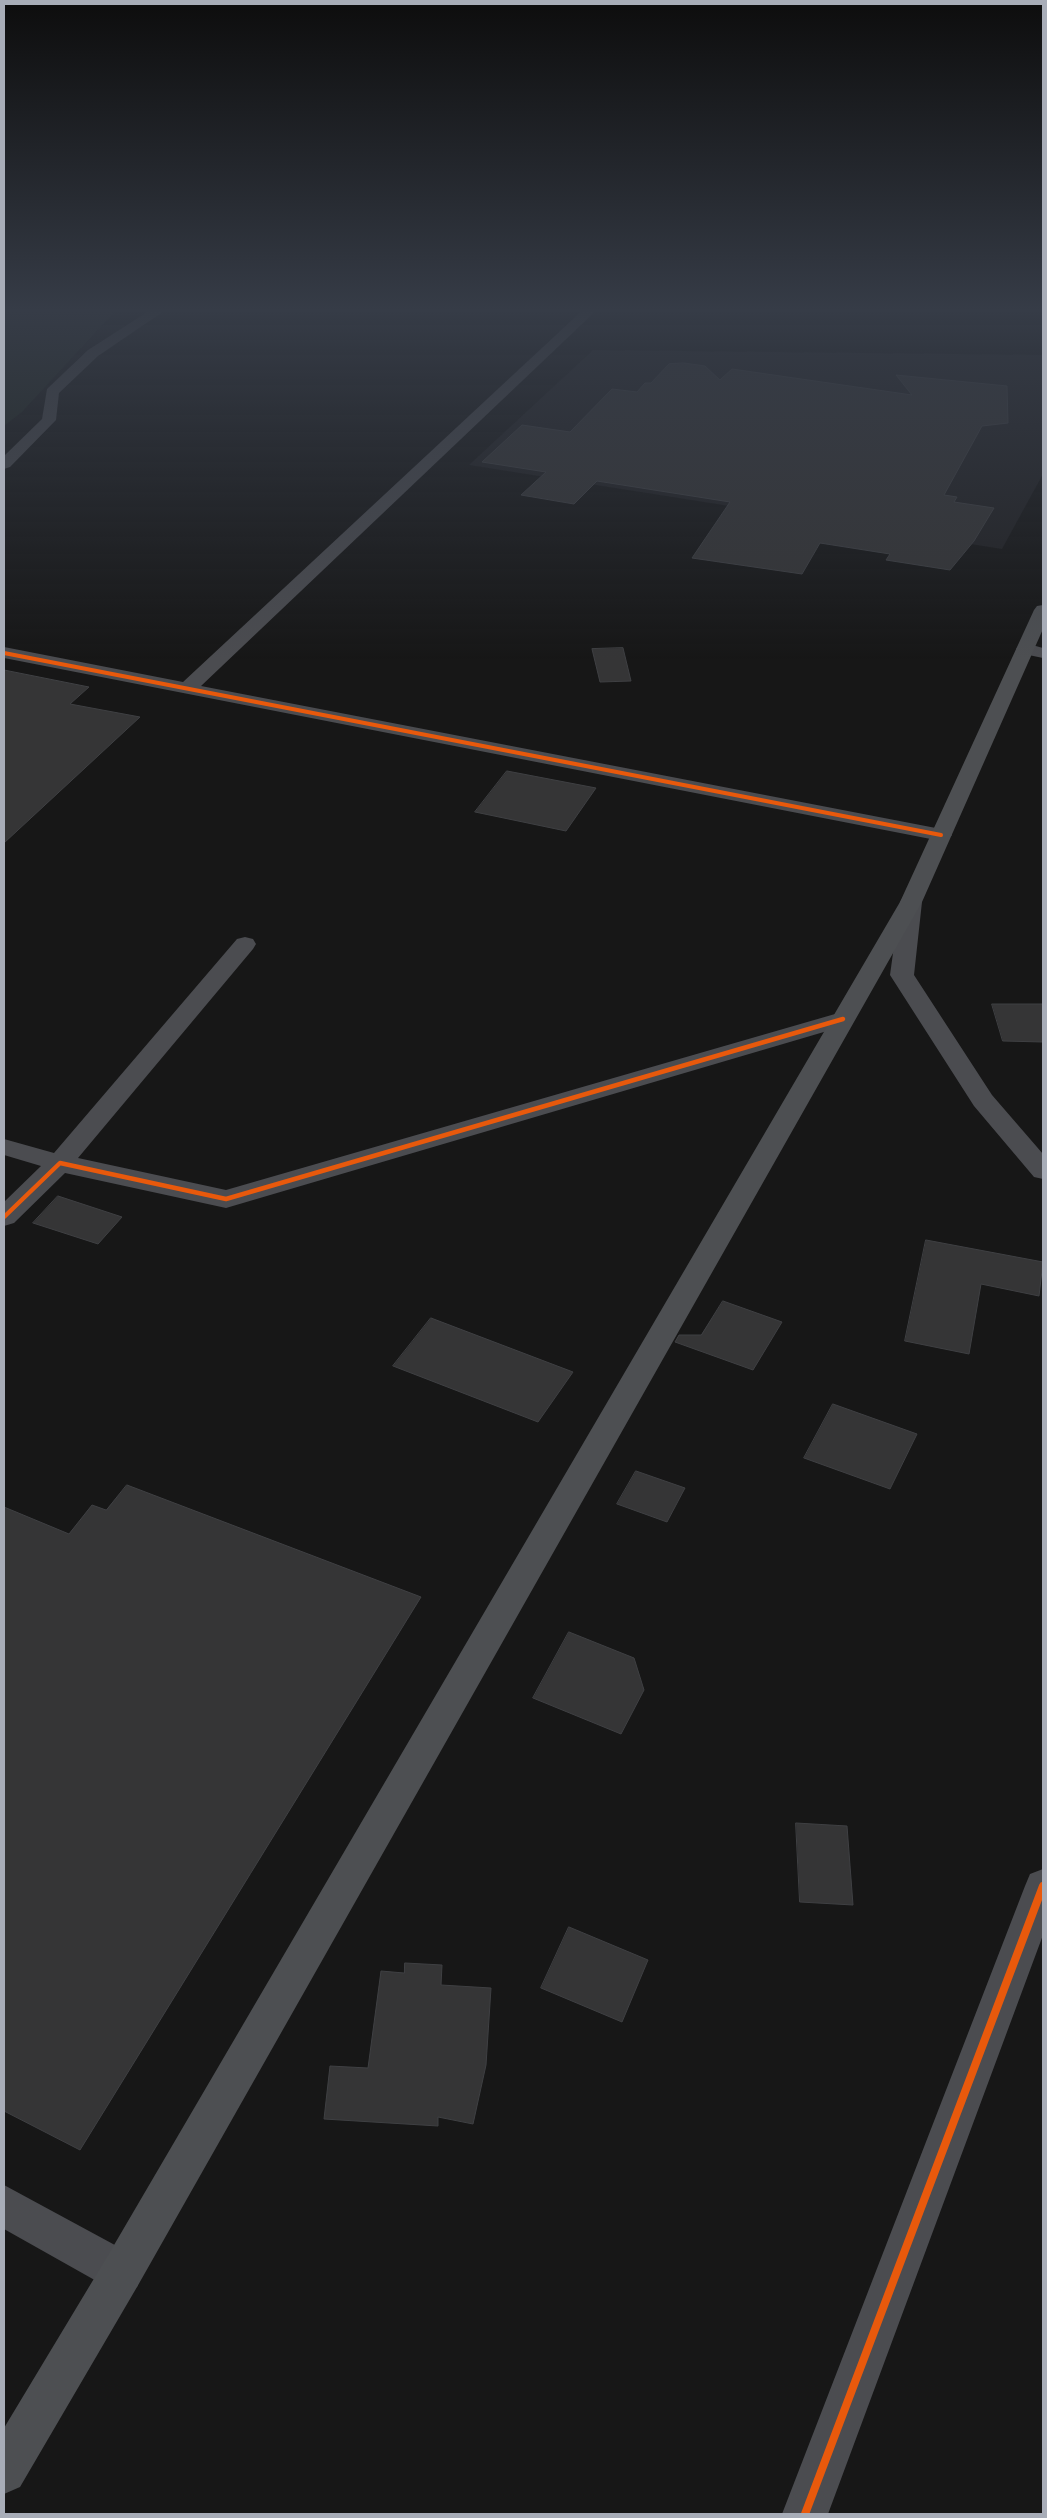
<!DOCTYPE html>
<html>
<head>
<meta charset="utf-8">
<style>
  body { margin:0 }
  #map { position:relative; width:1047px; height:2518px; overflow:hidden; background:#171717; font-family:Montserrat,sans-serif }
  canvas { display:block }
  .frame { position:absolute; inset:0; border:5px solid #a8adb8; pointer-events:none }
</style>
</head>
<body>
<div id="map">
<canvas width="1047" height="2518"></canvas>
<div class="frame"></div>
</div>
<script>
const g = document.querySelector('canvas').getContext('2d');
g.lineJoin = 'round';
function fill(path, color) {
  g.fillStyle = color;
  g.fill(path, 'evenodd');
}
function trace(path, color, width, dash) {
  g.strokeStyle = color;
  g.lineWidth = width;
  g.lineCap = dash ? 'butt' : 'round';
  g.setLineDash(dash || []);
  g.stroke(path);
}
fill(new Path2D(`
  M 593,350 L 1043,355 L 1043,474 L 1002,549 L 469,465 Z`), '#212123');
fill(new Path2D(`
  M 4,307 L 119,307 L 22,412 L 4,426 Z`), '#1d241e');
const building = new Path2D(`
  M 684,363 L 705,366 L 720,380 L 732,369 L 912,395 L 896,375 L 1007,386 L 1008,423 L 982,426 L 944,495 L 957,497 L 954,502 L 994,508 L 974,541 L 950,570 L 886,560 L 890,554 L 820,543 L 802,574 L 692,558 L 730,502 L 597,481 L 574,504 L 521,495 L 546,472 L 482,462 L 522,425 L 570,432 L 612,389 L 637,392 L 645,383 L 651,383 L 669,364 Z
  M 623,648 L 631,681 L 600,682 L 592,649 Z
  M 4,670 L 89,687 L 70,704 L 140,717 L 4,843 Z
  M 507,771 L 596,788 L 566,831 L 475,812 Z
  M 992,1004 L 1043,1004 L 1043,1042 L 1003,1041 Z
  M 58,1196 L 122,1217 L 98,1244 L 33,1223 Z
  M 926,1240 L 1043,1262 L 1039,1296 L 981,1284 L 969,1354 L 905,1341 Z
  M 723,1301 L 782,1322 L 753,1370 L 675,1342 L 679,1335 L 701,1335 Z
  M 431,1318 L 573,1372 L 538,1422 L 393,1366 Z
  M 833,1404 L 917,1434 L 890,1489 L 804,1458 Z
  M 636,1471 L 685,1488 L 667,1522 L 617,1504 Z
  M 127,1485 L 421,1597 L 80,2150 L 4,2111 L 4,1507 L 69,1534 L 92,1505 L 106,1510 Z
  M 569,1632 L 634,1658 L 644,1690 L 621,1734 L 533,1698 Z
  M 796,1823 L 847,1826 L 853,1905 L 800,1902 Z
  M 569,1927 L 648,1960 L 622,2022 L 541,1988 Z
  M 405,1963 L 442,1965 L 441,1985 L 491,1988 L 486,2065 L 473,2124 L 438,2117 L 438,2126 L 324,2119 L 330,2066 L 368,2068 L 381,1971 L 404,1973 Z`);
fill(building, '#353536');
trace(building, '#3f4043', 1);
fill(new Path2D(`
  M 155,307 L 170,307 L 98,356 L 59,393 L 56,420 L 10,467 L 4,469 L 4,456 L 42,419 L 47,389 L 88,350 Z
  M 586,307 L 600,307 L 201,686 L 941,829 L 948,831 L 952,835 L 948,839 L 941,841 L 4,658 L 4,647 L 183,682 Z
  M 1025,643 L 1043,648 L 1043,658 L 1019,653 L 1016,649 L 1019,645 Z
  M 911,895 L 919,897 L 922,902 L 914,975 L 992,1095 L 1043,1154 L 1043,1179 L 1034,1177 L 974,1106 L 890,975 L 900,902 L 903,897 Z
  M 245,937 L 253,939 L 256,944 L 253,949 L 78,1158 L 226,1190 L 835,1014 L 843,1012 L 851,1014 L 855,1019 L 851,1024 L 226,1208 L 65,1173 L 14,1223 L 4,1226 L 4,1202 L 41,1166 L 4,1155 L 4,1139 L 54,1153 L 237,939 Z
  M 1043,1869 L 1043,1935 L 828,2514 L 782,2514 L 1025,1886 L 1030,1874 Z
  M 4,2185 L 137,2257 L 143,2272 L 137,2287 L 122,2293 L 107,2287 L 4,2229 Z`), '#4b4c50');
fill(new Path2D(`
  M 1043,605 L 1043,629 L 922,902 L 137,2287 L 20,2487 L 4,2494 L 4,2428 L 107,2257 L 900,902 L 1034,610 L 1037,606 Z`), '#4d4f52');
trace(new Path2D(`
  M 4,653 L 941,835`), '#e8590c', 4);
trace(new Path2D(`
  M 4,1217 L 60,1163 L 226,1199 L 843,1019`), '#e8590c', 4.5);
trace(new Path2D(`
  M 805,2514 L 1043,1886`), '#e8590c', 8);
const sky = g.createLinearGradient(0, 0, 0, 660);
sky.addColorStop(0, '#0d0d0d');
sky.addColorStop(0.47, '#363c47');
sky.addColorStop(1, '#363c4700');
g.fillStyle = sky;
g.fillRect(0, 0, 1047, 660);
</script>
</body>
</html>
